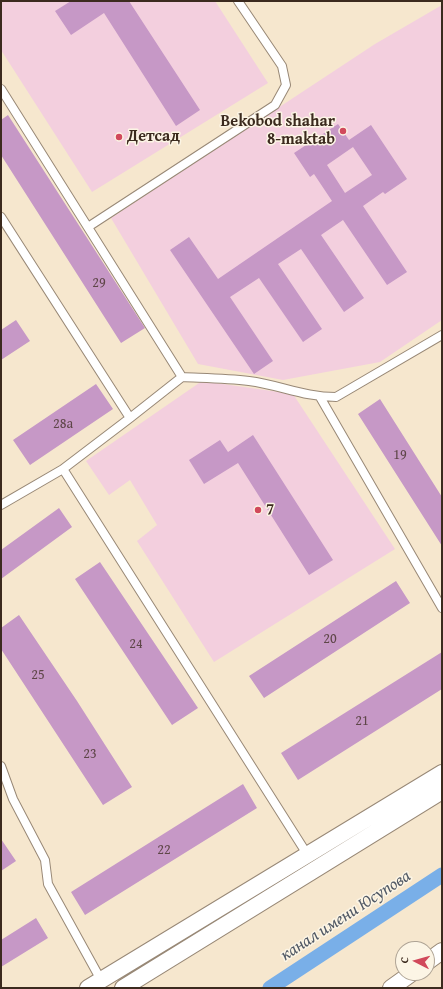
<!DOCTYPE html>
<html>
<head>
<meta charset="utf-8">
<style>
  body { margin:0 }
  #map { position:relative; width:443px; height:989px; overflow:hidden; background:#f6e7ce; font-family:"Gentium Book Plus",serif }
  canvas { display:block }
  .frame { position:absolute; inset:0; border:2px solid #3b2a1e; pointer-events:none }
  .north { position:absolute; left:395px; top:941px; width:40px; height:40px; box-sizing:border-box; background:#fcf5e5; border:1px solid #afa495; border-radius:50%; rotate:276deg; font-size:11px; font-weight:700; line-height:16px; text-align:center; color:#3b2a1e }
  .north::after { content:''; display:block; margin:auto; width:14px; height:18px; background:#d1495b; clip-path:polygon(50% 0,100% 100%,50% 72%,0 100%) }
</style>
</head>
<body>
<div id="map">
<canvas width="443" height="989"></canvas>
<div class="frame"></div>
<div class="north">С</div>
</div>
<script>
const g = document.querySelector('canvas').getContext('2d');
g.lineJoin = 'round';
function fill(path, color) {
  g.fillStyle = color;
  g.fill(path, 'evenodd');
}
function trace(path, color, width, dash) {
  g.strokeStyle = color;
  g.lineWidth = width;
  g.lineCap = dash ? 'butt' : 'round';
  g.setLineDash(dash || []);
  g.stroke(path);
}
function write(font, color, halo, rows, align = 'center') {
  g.font = font + ' "Gentium Book Plus",serif';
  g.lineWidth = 3;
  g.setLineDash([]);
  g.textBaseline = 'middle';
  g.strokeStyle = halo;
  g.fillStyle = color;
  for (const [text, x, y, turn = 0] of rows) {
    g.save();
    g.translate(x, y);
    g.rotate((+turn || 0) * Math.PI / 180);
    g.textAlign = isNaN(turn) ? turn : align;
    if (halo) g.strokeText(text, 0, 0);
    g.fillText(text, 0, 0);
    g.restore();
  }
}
fill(new Path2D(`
  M 1,1 L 215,1 L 268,83 L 92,192 L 1,50 Z
  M 442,5 L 442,320 L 380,362 L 283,380 L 198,364 L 111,218 L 375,44 Z
  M 202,381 L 293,394 L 395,549 L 214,662 L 137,541 L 157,525 L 130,480 L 109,495 L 86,461 Z`), '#f3cfde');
trace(new Path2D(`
  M 270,988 L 442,875`), '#79afe8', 15);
fill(new Path2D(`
  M 71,1 L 129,1 L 200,110 L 176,126 L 104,13 L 71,35 L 55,11 Z
  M 8,115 L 145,328 L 121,343 L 1,155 L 1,120 Z
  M 338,124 L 349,140 L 371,125 L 407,179 L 385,194 L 383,192 L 363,206 L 407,272 L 387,285 L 343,220 L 321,235 L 364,298 L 344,312 L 301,249 L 278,264 L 322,329 L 303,342 L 259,278 L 230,297 L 273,361 L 254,374 L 170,250 L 189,237 L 218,279 L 332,201 L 314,174 L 310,177 L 294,153 ZM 353,147 L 372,175 L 345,193 L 327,165 Z
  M 16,320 L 30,341 L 1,360 L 1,330 Z
  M 96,384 L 113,409 L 30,465 L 13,440 Z
  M 380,399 L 442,497 L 442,546 L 358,414 Z
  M 253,435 L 333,560 L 309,575 L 238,463 L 204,484 L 189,460 L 220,440 L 228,452 Z
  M 59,508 L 72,527 L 1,579 L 1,550 Z
  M 100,562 L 198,708 L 172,725 L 75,579 Z
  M 396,581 L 410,603 L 264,698 L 249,676 Z
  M 19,615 L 77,701 L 132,787 L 103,805 L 1,649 L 1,628 Z
  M 442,652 L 442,689 L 298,780 L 281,753 Z
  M 243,784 L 257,808 L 85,915 L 71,892 Z
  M 1,839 L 16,861 L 1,871 Z
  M 36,918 L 48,938 L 1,967 L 1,940 Z`), '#c698c6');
const lane = new Path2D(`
  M 1,89 L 182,377
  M 1,217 L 130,418
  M 88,227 L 275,105 L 286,85 L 282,66 L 238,1
  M 320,397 L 442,608
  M 1,505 L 63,469
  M 1,766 L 13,799 L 45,860 L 48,884 L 101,980
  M 307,854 L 63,469 L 130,418 L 182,377 C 204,378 227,378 249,381 C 280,385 304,397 336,397 L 442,335`);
const street = new Path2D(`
  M 427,962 L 442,951
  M 88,988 L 442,773
  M 123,988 L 442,791
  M 391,988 L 412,973`);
trace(lane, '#988876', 10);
trace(street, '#988876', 18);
trace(lane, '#fff', 8);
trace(street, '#fff', 16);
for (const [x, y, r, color] of [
  [343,131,4,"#d1495b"],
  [119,137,4,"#d1495b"],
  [258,510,4,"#d1495b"]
]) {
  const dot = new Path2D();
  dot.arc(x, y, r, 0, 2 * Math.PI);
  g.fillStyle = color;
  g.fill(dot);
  trace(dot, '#fcf5e5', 1.5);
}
write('14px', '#5e4648', null, [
  ["29",99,283],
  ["28а",63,424],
  ["19",400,455],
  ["20",330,639],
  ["24",136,644],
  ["25",38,675],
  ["21",362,721],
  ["23",90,754],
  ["22",164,850]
]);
write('bold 16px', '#3b2a1e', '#fcf5e5', [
  ["Bekobod shahar",335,122,"right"],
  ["8-maktab",335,140,"right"],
  ["Детсад",127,137],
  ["7",266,510]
], 'left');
write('italic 17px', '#515965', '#fcf5e5', [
  ["канал имени Юсупова",346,916,-33]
]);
</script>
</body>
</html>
